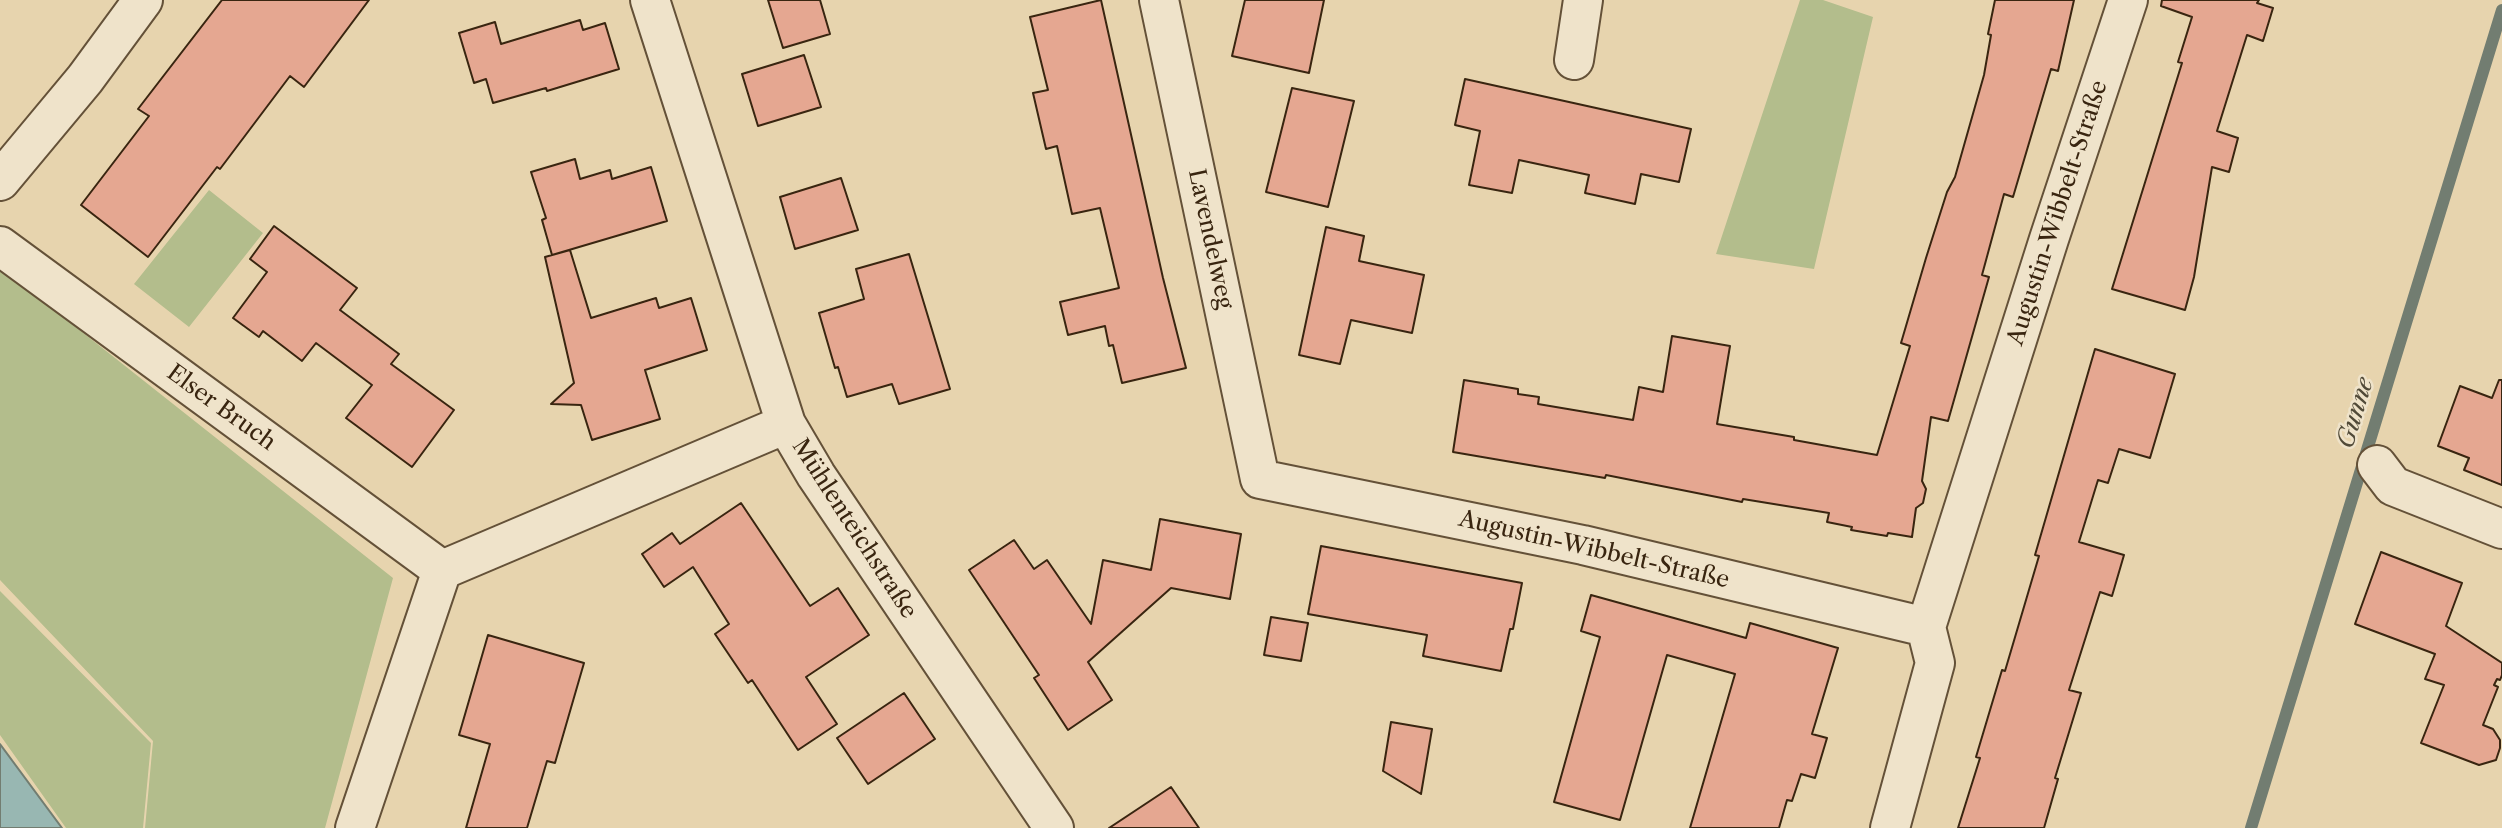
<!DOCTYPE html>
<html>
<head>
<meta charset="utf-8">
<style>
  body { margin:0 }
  canvas { display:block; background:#e7d4ae }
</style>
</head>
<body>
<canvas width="2502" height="828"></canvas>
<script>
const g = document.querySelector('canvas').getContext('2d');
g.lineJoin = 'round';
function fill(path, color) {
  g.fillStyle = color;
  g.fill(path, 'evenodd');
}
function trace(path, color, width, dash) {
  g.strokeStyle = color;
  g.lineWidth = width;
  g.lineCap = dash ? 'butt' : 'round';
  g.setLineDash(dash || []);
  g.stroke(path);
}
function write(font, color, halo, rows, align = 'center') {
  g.font = font + ' "Libre Caslon Text",serif';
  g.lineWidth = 5;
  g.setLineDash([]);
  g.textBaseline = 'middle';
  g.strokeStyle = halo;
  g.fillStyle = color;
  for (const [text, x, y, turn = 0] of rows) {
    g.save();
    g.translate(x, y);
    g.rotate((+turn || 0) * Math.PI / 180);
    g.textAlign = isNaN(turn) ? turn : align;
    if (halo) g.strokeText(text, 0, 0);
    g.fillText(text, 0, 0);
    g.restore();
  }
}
fill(new Path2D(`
  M 1800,0 L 1823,0 L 1873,17 L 1814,269 L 1716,254 Z
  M 209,190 L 263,233 L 189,327 L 134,284 Z
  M 0,267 L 393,578 L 325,828 L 145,828 L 153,741 L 0,580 Z
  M 0,591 L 151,743 L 143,828 L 66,828 L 0,735 Z`), '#b3bd8c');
const water = new Path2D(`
  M 0,744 L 62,828 L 0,828 Z`);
fill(water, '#98b7b2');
trace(water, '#727d71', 2);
trace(new Path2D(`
  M 2251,828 L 2502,10`), '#727d71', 12);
const building = new Path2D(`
  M 222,0 L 369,0 L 304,87 L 290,76 L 220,169 L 217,167 L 148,257 L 81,205 L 149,116 L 138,109 Z
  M 768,0 L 820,0 L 830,34 L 783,48 Z
  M 1101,0 L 1163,278 L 1186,368 L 1122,383 L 1113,345 L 1109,346 L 1105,326 L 1068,335 L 1060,302 L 1119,288 L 1100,208 L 1072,214 L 1057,146 L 1046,149 L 1033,93 L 1048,90 L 1030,17 Z
  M 1245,0 L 1324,0 L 1309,73 L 1232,56 Z
  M 1995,0 L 2074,0 L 2058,71 L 2051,69 L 2013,197 L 2004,194 L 1982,275 L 1989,277 L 1948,421 L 1931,417 L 1922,481 L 1926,489 L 1923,503 L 1916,508 L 1912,537 L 1888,533 L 1887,536 L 1851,530 L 1852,527 L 1827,522 L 1829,513 L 1743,499 L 1742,502 L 1606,475 L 1605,478 L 1453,452 L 1464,380 L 1518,389 L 1518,394 L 1539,397 L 1538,404 L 1633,420 L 1639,387 L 1663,392 L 1672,336 L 1730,346 L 1717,424 L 1794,437 L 1794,440 L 1877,455 L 1910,346 L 1901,343 L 1926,258 L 1947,192 L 1955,177 L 1984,75 L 1991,35 L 1988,34 Z
  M 2162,0 L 2259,0 L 2257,3 L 2273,8 L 2263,41 L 2247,35 L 2217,131 L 2238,138 L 2229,172 L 2212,167 L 2194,277 L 2185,310 L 2112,289 L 2182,63 L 2178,62 L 2192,17 L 2161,6 Z
  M 580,20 L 583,30 L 605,23 L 619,69 L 547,91 L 546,88 L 493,103 L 486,79 L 474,83 L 459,33 L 495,22 L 501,44 Z
  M 804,55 L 821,107 L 758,126 L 742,74 Z
  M 1465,79 L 1691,129 L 1679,182 L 1641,174 L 1635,204 L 1585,193 L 1589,175 L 1519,160 L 1512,193 L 1469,185 L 1480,131 L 1455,125 Z
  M 1292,88 L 1354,101 L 1328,207 L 1266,192 Z
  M 575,159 L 580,179 L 610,170 L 612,179 L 651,167 L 667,221 L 552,255 L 542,220 L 546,218 L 531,172 Z
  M 841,178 L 858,230 L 795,249 L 780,197 Z
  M 274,226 L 357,288 L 340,310 L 399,354 L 391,364 L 454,410 L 412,467 L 346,418 L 372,385 L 316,343 L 302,361 L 263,331 L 259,337 L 233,318 L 267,272 L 250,259 Z
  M 1326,227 L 1364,236 L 1359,261 L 1424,275 L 1412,333 L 1351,320 L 1340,364 L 1299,355 Z
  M 570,250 L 591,318 L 656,298 L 659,308 L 691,298 L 707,350 L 645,370 L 660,419 L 592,440 L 581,405 L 551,404 L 574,383 L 545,257 Z
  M 909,254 L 950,389 L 899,404 L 892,384 L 847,397 L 838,367 L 835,368 L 819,313 L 864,299 L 856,269 Z
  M 2095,349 L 2175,374 L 2150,458 L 2119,449 L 2108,483 L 2098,480 L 2079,542 L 2124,555 L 2112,596 L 2100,592 L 2069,690 L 2081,693 L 2055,778 L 2058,779 L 2044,828 L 1958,828 L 1980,758 L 1976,757 L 2002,670 L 2005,671 L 2039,556 L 2035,555 Z
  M 2499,380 L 2502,380 L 2502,485 L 2464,470 L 2469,458 L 2438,446 L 2460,386 L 2492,398 Z
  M 741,503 L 810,606 L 838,588 L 869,635 L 806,677 L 837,724 L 798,750 L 752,680 L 748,683 L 715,634 L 729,624 L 693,567 L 664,587 L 642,554 L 672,533 L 680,544 Z
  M 1160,519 L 1241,534 L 1230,599 L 1171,588 L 1088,662 L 1112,700 L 1068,730 L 1034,678 L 1039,675 L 969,570 L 1014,540 L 1034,569 L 1047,560 L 1091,624 L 1103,560 L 1151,570 Z
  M 1321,546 L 1522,583 L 1513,629 L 1510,629 L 1501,671 L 1423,656 L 1427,635 L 1308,614 Z
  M 2381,552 L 2462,583 L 2446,626 L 2502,663 L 2502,675 L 2500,680 L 2497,679 L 2494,685 L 2498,687 L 2483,725 L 2493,729 L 2500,740 L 2500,748 L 2496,760 L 2479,765 L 2421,743 L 2444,685 L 2425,679 L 2435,654 L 2355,624 Z
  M 1591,595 L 1746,638 L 1750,623 L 1838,648 L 1812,734 L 1827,738 L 1815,778 L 1801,774 L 1792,801 L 1787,800 L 1779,828 L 1690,828 L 1735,674 L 1667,655 L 1620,820 L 1554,802 L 1600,637 L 1581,631 Z
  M 1271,617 L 1308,623 L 1301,661 L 1264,655 Z
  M 488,635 L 584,663 L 555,763 L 547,761 L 527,828 L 466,828 L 490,744 L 459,735 Z
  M 904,693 L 935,739 L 868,784 L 837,738 Z
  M 1391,722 L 1432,729 L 1421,794 L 1383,771 Z
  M 1171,787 L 1199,828 L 1109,828 Z`);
fill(building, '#e5a791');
trace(building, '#392510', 2);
const minor = new Path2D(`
  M 650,0 L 786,424 L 816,475 L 1054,828
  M 1159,0 L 1260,479 L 1583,545 L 1926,627
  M 1574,60 L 1583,0
  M 0,181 L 85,79 L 143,0
  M 0,246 L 442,570
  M 2377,465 L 2393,486 L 2502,529
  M 355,828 L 442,570 L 786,424
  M 1890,828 L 1935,663 L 1926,627 L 2049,239 L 2128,0`);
trace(minor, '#645138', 42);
trace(minor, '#efe3ca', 38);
write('23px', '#392510', '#efe3ca', [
  ["Augustin-Wibbelt-Straße",2058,213,-72],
  ["Lavendelweg",1210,239,78],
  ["Elser Bruch",221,408,36],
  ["Mühlenteichstraße",854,529,57],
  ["Augustin-Wibbelt-Straße",1594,550,13]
]);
write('italic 24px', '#514a38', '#efe3ca', [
  ["Gunne",2356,413,-73]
]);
</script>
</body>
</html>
